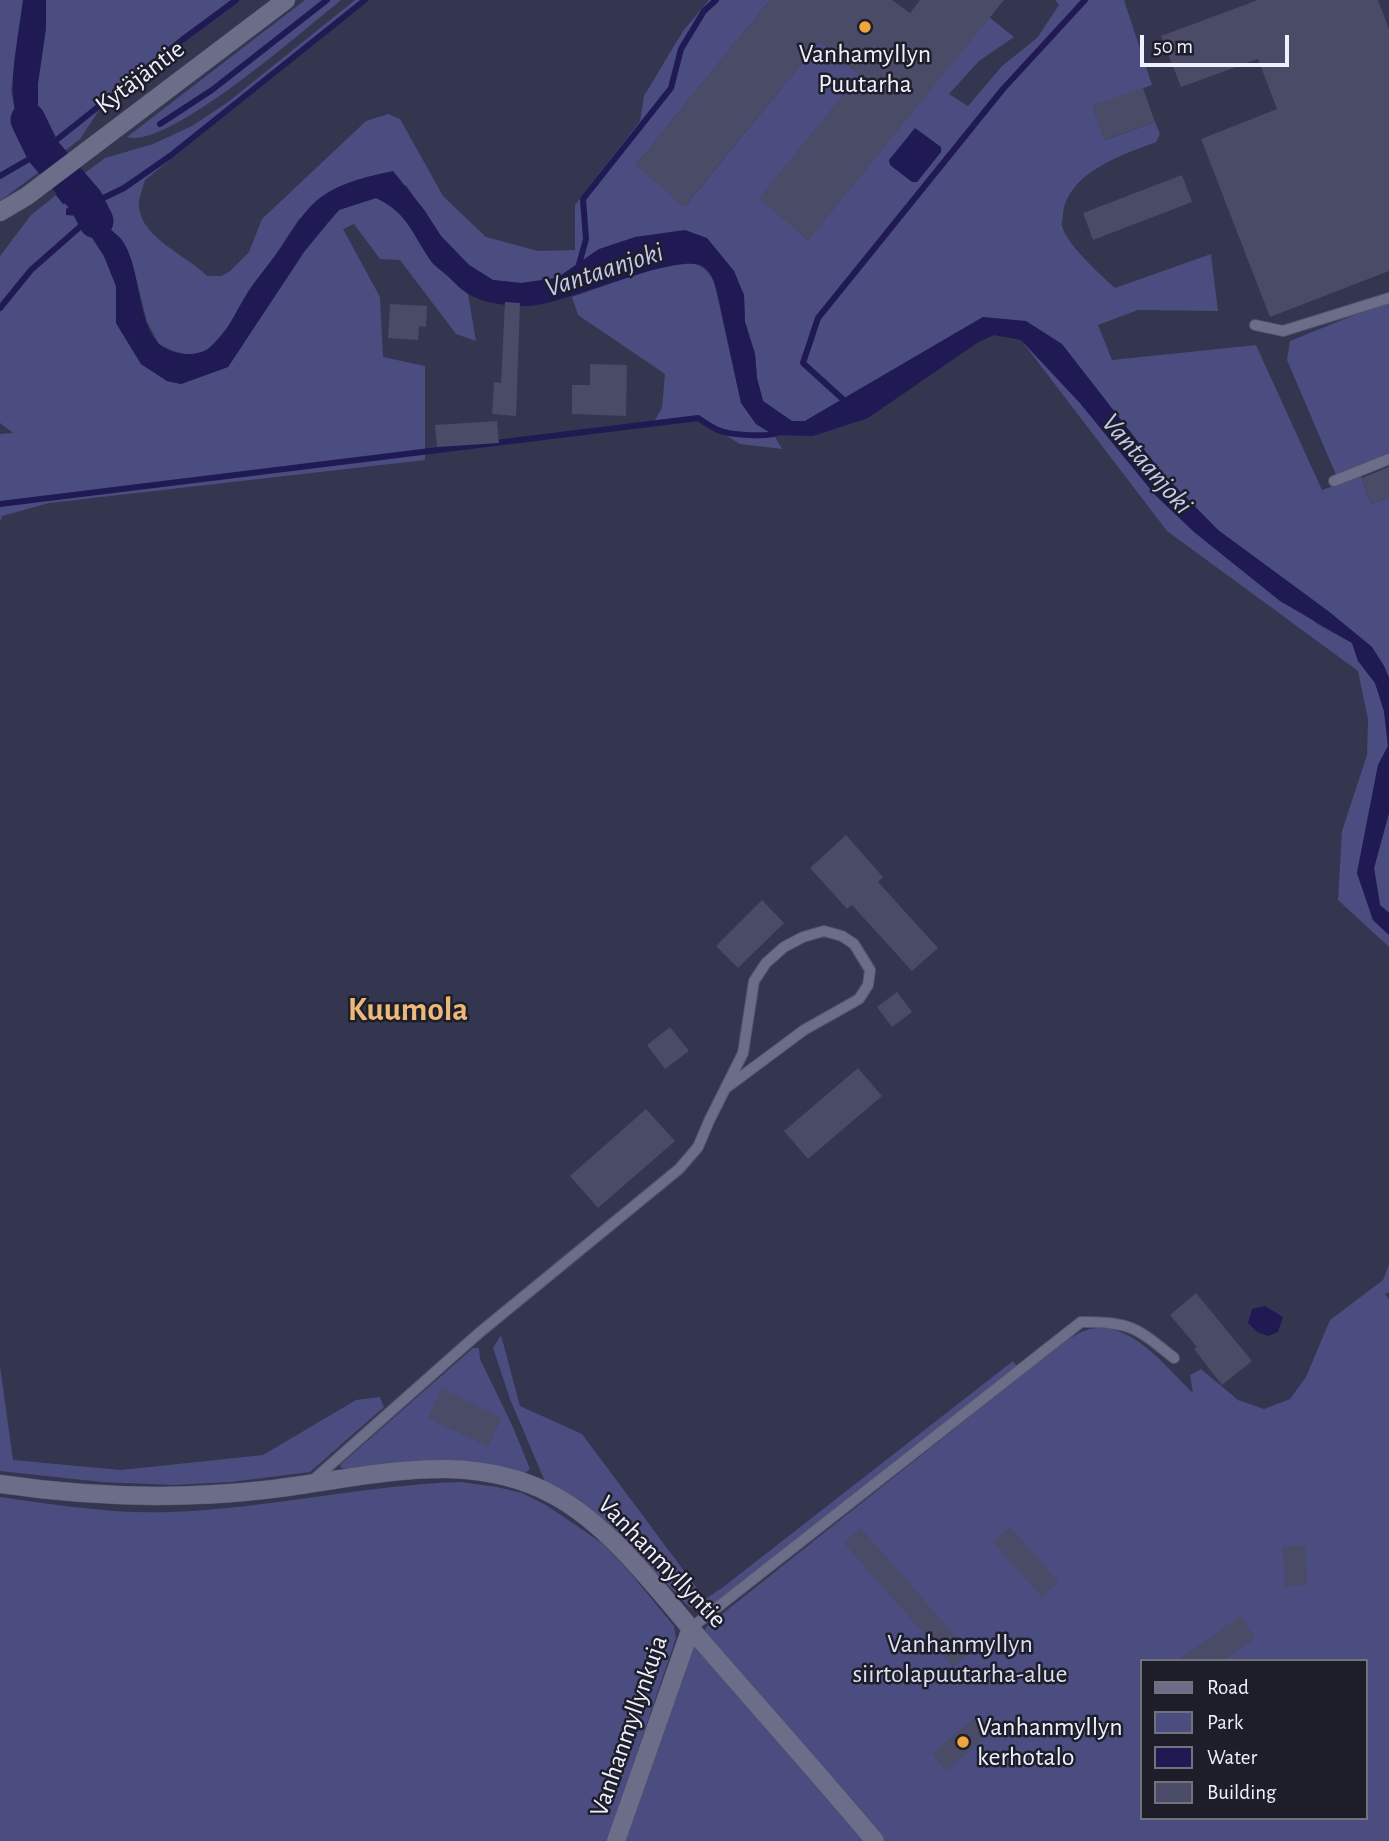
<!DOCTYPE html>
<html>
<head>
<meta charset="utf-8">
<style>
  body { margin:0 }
  #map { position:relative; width:1389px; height:1841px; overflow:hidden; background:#34354e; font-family:"Alegreya Sans",sans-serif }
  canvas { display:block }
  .legend { position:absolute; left:1140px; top:1659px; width:228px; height:161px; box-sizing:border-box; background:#1d1e29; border:2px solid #71727e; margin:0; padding:9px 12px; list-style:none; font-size:21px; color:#eff0fd }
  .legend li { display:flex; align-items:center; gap:14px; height:35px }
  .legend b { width:35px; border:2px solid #71727e }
  .scale { position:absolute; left:1140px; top:35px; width:149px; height:32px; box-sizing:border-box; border:4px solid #eff0fd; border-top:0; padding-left:9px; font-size:21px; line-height:24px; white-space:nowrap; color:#eff0fd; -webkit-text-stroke:5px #1d1e29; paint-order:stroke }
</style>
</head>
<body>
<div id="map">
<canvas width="1389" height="1841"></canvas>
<ul class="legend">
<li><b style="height:9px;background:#6b6d89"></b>Road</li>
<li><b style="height:19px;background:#4b4c80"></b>Park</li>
<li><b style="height:19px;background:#1f1a54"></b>Water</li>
<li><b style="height:19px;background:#4a4b66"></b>Building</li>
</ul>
<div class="scale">50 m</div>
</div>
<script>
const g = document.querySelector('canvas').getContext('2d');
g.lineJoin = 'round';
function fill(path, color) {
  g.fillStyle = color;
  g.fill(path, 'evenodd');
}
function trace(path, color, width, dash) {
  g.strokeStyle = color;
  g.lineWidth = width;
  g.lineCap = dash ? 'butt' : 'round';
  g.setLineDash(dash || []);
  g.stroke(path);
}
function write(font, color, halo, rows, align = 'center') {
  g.font = font + ' "Alegreya Sans",sans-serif';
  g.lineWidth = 5;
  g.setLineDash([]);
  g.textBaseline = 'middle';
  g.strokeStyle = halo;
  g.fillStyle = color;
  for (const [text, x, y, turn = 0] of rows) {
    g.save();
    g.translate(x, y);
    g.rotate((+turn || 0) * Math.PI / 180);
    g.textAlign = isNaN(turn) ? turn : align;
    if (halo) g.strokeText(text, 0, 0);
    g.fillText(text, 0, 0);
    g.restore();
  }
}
fill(new Path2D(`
  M 0,0 L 23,0 L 11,91 L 25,149 L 39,172 L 0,201 Z
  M 46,0 L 236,0 L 105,101 L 80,139 L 62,153 L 38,117 L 38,83 L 46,28 Z
  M 305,0 L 341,0 C 306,28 168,150 127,137 Z
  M 355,0 L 368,0 L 145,180 C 143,188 138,199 139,207 C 142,239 187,255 207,276 L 221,276 L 229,272 L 249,252 L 262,219 L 366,121 L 388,114 L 400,119 L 443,196 L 486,237 L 538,251 L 575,250 L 575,205 L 640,121 L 644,96 L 683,31 L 709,0 L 770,0 L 636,165 L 685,206 L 820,41 L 860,75 L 760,198 L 808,240 L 989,17 L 1014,37 L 979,61 L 949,94 L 968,106 L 1002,66 L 1037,38 L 1059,5 L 1055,0 L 1124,0 L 1152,85 L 1093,106 L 1105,140 L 1155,122 L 1160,134 L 1156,142 C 1122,155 1066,173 1063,216 C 1063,219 1061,223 1062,226 C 1067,245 1101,275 1115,288 L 1211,254 L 1218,311 L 1138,310 L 1098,325 L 1112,360 L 1256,345 L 1322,490 L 1361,476 L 1371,504 L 1389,497 L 1389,678 L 1384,666 L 1372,647 L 1328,611 L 1218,530 L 1163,474 L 1062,345 L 983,317 L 805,421 L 792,422 L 763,401 L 757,378 L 755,354 L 745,322 L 744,295 L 707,238 L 599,249 L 557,278 L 521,283 L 493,280 L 469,265 L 441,236 L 406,185 L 299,219 L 277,253 L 249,290 L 228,327 L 208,350 L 190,355 L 173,351 L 159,344 L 147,322 L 132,262 L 121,239 L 106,226 L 102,199 L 78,178 L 105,158 L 153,144 L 192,126 L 228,102 Z
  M 56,195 L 63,204 L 72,201 L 78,216 L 104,256 L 116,286 L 116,323 L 141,364 L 167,381 L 181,384 L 228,367 L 304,252 L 326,224 L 339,210 L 376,198 L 393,205 L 409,223 L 432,263 L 468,294 L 476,341 L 456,334 L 400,260 L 380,259 L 354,224 L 343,229 L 380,297 L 383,357 L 425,366 L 425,460 L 49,503 L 2,516 L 0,522 L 0,434 L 13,433 L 0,423 L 0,256 L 31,215 Z
  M 681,262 C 698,263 705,266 714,281 L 741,403 L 756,424 L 774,435 L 782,449 L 740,444 L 698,418 L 652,425 L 662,408 L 665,374 L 578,315 L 572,297 L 653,269 Z
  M 1389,301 L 1389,455 L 1336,475 L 1287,360 L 1290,341 Z
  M 1021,340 L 1079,402 L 1317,624 L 1352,643 L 1358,661 L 1375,682 L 1384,711 L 1388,746 L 1378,765 L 1357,873 L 1373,920 L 1389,935 L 1389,947 L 1338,900 L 1342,831 L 1367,755 L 1368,719 L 1358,671 L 1167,531 Z
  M 1389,813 L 1389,913 L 1380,905 L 1374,868 Z
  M 1389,1264 L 1389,1292 L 1385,1294 L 1389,1299 L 1389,1841 L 625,1841 L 688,1656 L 707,1626 L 1061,1344 C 1070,1339 1080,1331 1090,1329 C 1133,1321 1165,1367 1193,1393 L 1190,1375 L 1201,1369 L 1238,1400 L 1264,1409 L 1290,1399 L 1306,1377 L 1330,1320 L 1383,1280 ZM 1142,1661 L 1366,1661 L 1366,1818 L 1142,1818 Z
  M 501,1335 L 520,1406 L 582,1434 L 705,1599 L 722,1588 L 1013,1361 L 1017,1366 L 706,1610 L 689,1607 L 607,1522 L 578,1501 L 546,1484 L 510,1399 L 493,1348 Z
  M 473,1348 L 479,1348 L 480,1359 L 512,1425 L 530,1469 L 524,1474 C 464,1455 405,1461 344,1469 L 340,1467 L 341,1464 Z
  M 0,1366 L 13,1460 L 121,1470 L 263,1455 L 356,1400 L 380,1397 L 384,1407 L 310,1472 L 231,1482 L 173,1485 L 102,1482 L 0,1471 Z
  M 460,1482 L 497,1487 L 522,1493 L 546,1505 L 583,1530 L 603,1544 L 627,1569 L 674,1626 L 676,1638 L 607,1841 L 0,1841 L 0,1497 C 56,1505 113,1514 169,1512 C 267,1509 363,1485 460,1482 Z`), '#4b4c80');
fill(new Path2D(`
  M 23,0 L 46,0 L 46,28 L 38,83 L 38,117 L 62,153 L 39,172 C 0,106 14,70 23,0 Z
  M 915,128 L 941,147 L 941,152 L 917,182 L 912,182 L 890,165 L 889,160 Z
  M 393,171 L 425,211 L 441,236 L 469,265 L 493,280 L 521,283 L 557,278 L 599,249 L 635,237 L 685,230 L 707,238 L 734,271 L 744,295 L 745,322 L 755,354 L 757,378 L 763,401 L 792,421 L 805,421 L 983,317 L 1026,321 L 1062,344 L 1163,474 L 1218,530 L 1328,611 L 1372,647 L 1384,666 L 1389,678 L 1389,813 L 1374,868 L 1380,905 L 1389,913 L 1389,935 L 1373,920 L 1357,873 L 1378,765 L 1388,746 L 1384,711 L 1375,683 L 1358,661 L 1352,643 L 1280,601 L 1194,532 L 1155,495 L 1079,402 L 1021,340 L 994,335 L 977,343 L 868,418 L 813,436 L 774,435 L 756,424 L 741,403 L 718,296 C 715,286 713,274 704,267 C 681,250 566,304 529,306 C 510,306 483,304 467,293 C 460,289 453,281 447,275 C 442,271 435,266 431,261 C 412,234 408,213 376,198 L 339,210 L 327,224 L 304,252 L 228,367 L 181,384 L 167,381 L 141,364 L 116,323 L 116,286 L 104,256 L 78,216 L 66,215 L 66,209 L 74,204 L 72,201 L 63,204 L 56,195 L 78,178 L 102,199 L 110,212 L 106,226 C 111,230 118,235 122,240 C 141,267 136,320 159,344 C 171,355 197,358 209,348 C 227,334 236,311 248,292 C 257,278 268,266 277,253 C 289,236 299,217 315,202 C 337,183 365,177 393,171 Z
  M 1265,1306 L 1283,1317 L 1278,1332 L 1268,1336 L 1257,1332 L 1248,1323 L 1252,1309 Z`), '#1f1a54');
trace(new Path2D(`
  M 160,124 L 212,90 L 327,0
  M 49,146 L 182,40 L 236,0
  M 0,176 L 38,154
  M 95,202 L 124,188 L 170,156 L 365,0
  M 578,268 L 586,239 L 583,199 L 671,88 L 681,49 L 704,11 L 716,0
  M 0,308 L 31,270 L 90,218
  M 847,403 L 803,363 L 818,318 L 1003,89 L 1085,0
  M 0,504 L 698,418 C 704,422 711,427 718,430 C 729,435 769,438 779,432`), '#1f1a54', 6);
trace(new Path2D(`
  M 28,120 L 43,151 L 86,201 L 96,221`), '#1f1a54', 35);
fill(new Path2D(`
  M 770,0 L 892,0 L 910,13 L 920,0 L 1004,0 L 808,240 L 759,198 L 860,75 L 820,41 L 684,207 L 636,165 Z
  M 1258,0 L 1378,0 L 1389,29 L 1389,271 L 1270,317 L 1201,139 L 1277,109 L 1258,59 L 1181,87 L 1161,36 Z
  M 1143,88 L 1155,122 L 1104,140 L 1093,105 Z
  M 1182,175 L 1192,202 L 1093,240 L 1083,213 Z
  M 505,302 L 520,303 L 516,416 L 492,414 L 494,382 L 501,383 Z
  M 390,304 L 427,306 L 426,327 L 419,326 L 418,340 L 388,338 Z
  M 590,364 L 627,365 L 626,416 L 572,414 L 572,385 L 590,385 Z
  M 497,421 L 499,443 L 437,447 L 435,425 Z
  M 1389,467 L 1389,497 L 1371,504 L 1362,478 Z
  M 846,835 L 883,877 L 878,882 L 938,948 L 912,971 L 852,905 L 847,909 L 810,868 Z
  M 762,900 L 784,923 L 738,968 L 716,946 Z
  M 897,992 L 912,1012 L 892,1027 L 877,1007 Z
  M 670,1027 L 689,1051 L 665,1069 L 647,1045 Z
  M 858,1068 L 882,1096 L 808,1159 L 784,1131 Z
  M 646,1109 L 675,1141 L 598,1208 L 570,1176 Z
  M 1196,1293 L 1252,1361 L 1222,1385 L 1194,1349 L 1197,1347 L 1170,1315 Z
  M 442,1388 L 502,1418 L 488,1447 L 428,1418 Z
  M 1010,1527 L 1059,1582 L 1042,1597 L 993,1542 Z
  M 861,1528 L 970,1653 L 953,1667 L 844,1543 Z
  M 1305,1545 L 1307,1585 L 1285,1587 L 1283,1546 Z
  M 1240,1616 L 1255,1638 L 1222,1661 L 1176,1661 Z
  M 974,1718 L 978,1723 L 983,1718 L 993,1730 L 946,1771 L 932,1754 Z`), '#4a4b66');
const service = new Path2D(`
  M 1255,325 L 1283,331 L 1389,298
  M 1334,481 L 1389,459
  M 311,1482 L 479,1333 L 679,1169 L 698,1147 L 709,1121 L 743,1053 L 754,981 L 766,963 L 784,947 L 803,937 L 824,931 L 842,936 L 854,944 L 870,970 L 868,985 L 859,999 L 804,1030 L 726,1088
  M 691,1628 L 1081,1322 C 1130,1321 1137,1328 1174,1358`);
const minor = new Path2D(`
  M 0,1484 C 88,1497 175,1500 264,1490 C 325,1483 387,1468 448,1469 C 485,1470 523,1478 555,1496 C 610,1526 657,1589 698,1637 C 757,1705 817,1772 875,1841
  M 616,1841 L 691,1628`);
const tertiary = new Path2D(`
  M 0,212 L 27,196 L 286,0`);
trace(service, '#535368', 12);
trace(minor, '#535368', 19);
trace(tertiary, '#535368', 19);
trace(service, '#6b6d89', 10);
trace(minor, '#6b6d89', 18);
trace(tertiary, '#6b6d89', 18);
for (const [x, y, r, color] of [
  [865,27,7,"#f0a63f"],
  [963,1742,7,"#f0a63f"]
]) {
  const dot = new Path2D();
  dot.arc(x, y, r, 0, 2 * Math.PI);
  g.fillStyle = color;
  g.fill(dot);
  trace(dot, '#1d1e29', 2.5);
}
write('26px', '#eff0fd', '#1d1e29', [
  ["Vanhamyllyn",865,54],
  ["Puutarha",865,84],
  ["Vanhanmyllyn",977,1727,"left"],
  ["kerhotalo",977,1757,"left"]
]);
write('26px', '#eff0fd', '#1d1e29', [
  ["Kytäjäntie",140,77,-37],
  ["Vanhanmyllyntie",662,1562,46],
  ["Vanhanmyllynkuja",629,1726,-71]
]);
write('26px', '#dcdef1', '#1d1e29', [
  ["Vanhanmyllyn",960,1644],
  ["siirtolapuutarha-alue",960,1674]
]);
write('italic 28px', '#c5c9ef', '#1d1e29', [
  ["Vantaanjoki",604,270,-18],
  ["Vantaanjoki",1147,464,49]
]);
write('bold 33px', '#edb97a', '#1d1e29', [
  ["Kuumola",408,1010]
]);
</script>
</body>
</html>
